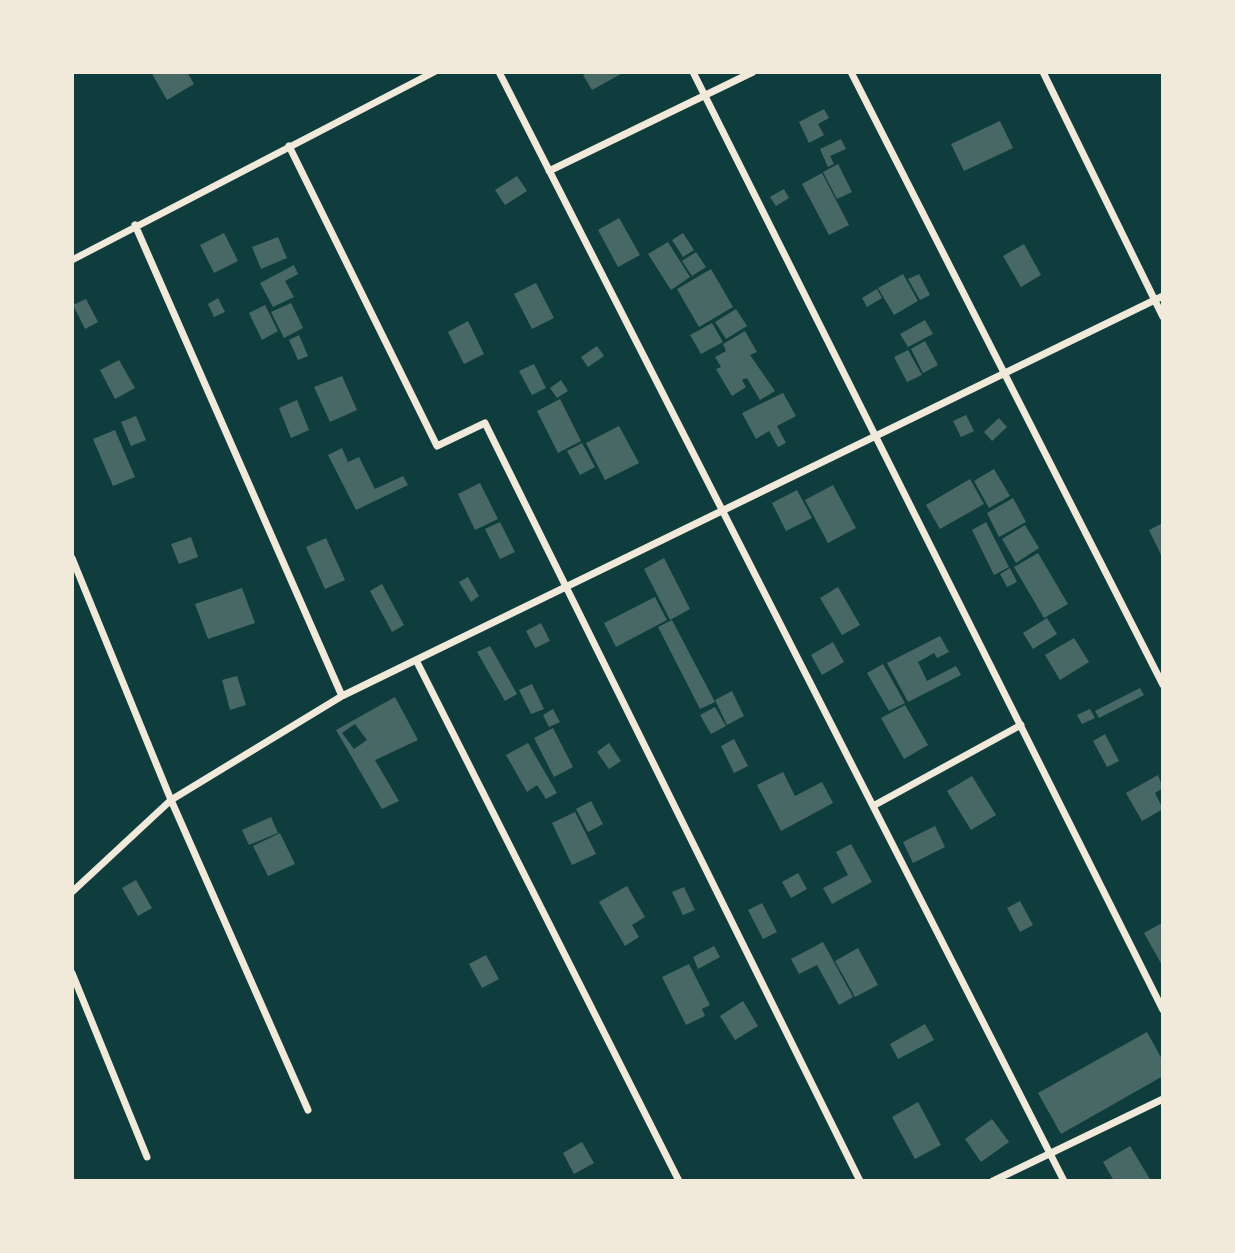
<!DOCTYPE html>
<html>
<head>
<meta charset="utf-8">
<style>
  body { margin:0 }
  #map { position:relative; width:1235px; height:1253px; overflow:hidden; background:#0f3d3e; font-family:Cabin,sans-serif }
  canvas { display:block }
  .frame { position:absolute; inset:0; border:74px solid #f1e9da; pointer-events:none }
</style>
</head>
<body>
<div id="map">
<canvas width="1235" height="1253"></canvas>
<div class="frame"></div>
</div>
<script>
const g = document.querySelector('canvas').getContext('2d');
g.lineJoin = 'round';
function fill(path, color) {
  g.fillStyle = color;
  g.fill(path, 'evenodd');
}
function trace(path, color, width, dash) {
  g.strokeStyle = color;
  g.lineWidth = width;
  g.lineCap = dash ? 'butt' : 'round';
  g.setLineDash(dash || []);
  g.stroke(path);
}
fill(new Path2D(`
  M 151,72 L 187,72 L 194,84 L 167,100 Z
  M 589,72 L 620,72 L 621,74 L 592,90 L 583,75 Z
  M 824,109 L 829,118 L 818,124 L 824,135 L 809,143 L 799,122 Z
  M 1000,121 L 1013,148 L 964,171 L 951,144 Z
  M 841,139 L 846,149 L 830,156 L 834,164 L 828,167 L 820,149 Z
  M 838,164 L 852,192 L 837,199 L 823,172 Z
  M 822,173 L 849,225 L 829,235 L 802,184 Z
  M 517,176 L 527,191 L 505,205 L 495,190 Z
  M 784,189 L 789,198 L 776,206 L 770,197 Z
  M 619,218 L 640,255 L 618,267 L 598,230 Z
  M 224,233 L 238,261 L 214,273 L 200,245 Z
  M 683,233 L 694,250 L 683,257 L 672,240 Z
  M 278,237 L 287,258 L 261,269 L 252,247 Z
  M 668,242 L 690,277 L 671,290 L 648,254 Z
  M 1024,244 L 1041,275 L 1021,287 L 1003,256 Z
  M 696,252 L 706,267 L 692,276 L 682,261 Z
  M 294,265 L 298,274 L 285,281 L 294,297 L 273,307 L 260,283 Z
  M 711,269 L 733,307 L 699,327 L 677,289 Z
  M 903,274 L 918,301 L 894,315 L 878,288 Z
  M 919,274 L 930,295 L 920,300 L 908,279 Z
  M 536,283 L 554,318 L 532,329 L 514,294 Z
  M 877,289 L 882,298 L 867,307 L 862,298 Z
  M 218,298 L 225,312 L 214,317 L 208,304 Z
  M 86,299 L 98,322 L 85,329 L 73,305 Z
  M 291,303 L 303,328 L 284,338 L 271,312 Z
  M 265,305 L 278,331 L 262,340 L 249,313 Z
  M 736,309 L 747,326 L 726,339 L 715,322 Z
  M 925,320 L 933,334 L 908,347 L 900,334 Z
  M 468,321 L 484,354 L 464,364 L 448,332 Z
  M 712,323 L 723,342 L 701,354 L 690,335 Z
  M 745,331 L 757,352 L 750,355 L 775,391 L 760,400 L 747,378 L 742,380 L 746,387 L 732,396 L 716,369 L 721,367 L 715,357 L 726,351 L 723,344 Z
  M 299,335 L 308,356 L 298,360 L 289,340 Z
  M 925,341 L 938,365 L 923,373 L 911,349 Z
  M 597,346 L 604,356 L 588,367 L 581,357 Z
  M 908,350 L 922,375 L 907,382 L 894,357 Z
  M 119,360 L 135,388 L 115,399 L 100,370 Z
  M 534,364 L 546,388 L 532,395 L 519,371 Z
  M 342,376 L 357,410 L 330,422 L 314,387 Z
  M 561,380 L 568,391 L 557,398 L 550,388 Z
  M 783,393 L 796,416 L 777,426 L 786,443 L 778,447 L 769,431 L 756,439 L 742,413 Z
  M 560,399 L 581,441 L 558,453 L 537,411 Z
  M 297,400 L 309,430 L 291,438 L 279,408 Z
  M 966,415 L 974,431 L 961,437 L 953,421 Z
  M 136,416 L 146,440 L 131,446 L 121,422 Z
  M 999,418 L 1007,427 L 992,441 L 984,432 Z
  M 619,426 L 639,463 L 605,480 L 586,443 Z
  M 115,430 L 135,477 L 113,486 L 93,439 Z
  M 582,443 L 595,467 L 580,475 L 567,451 Z
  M 342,448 L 348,462 L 359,457 L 375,489 L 403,476 L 408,485 L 356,510 L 328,455 Z
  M 994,469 L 1010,496 L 989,508 L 974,481 Z
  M 970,479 L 984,504 L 940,529 L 926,505 Z
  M 480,483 L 498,519 L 475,530 L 458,494 Z
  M 833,485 L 856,528 L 828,543 L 805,500 Z
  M 797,490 L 812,518 L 786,531 L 772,503 Z
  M 1013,498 L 1026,522 L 999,537 L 987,513 Z
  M 500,522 L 515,552 L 500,559 L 485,529 Z
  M 986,522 L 1009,567 L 994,575 L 972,530 Z
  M 1163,523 L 1163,559 L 1149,530 Z
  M 1025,525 L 1039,548 L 1016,563 L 1002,539 Z
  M 191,537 L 198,557 L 179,564 L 171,544 Z
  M 326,538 L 345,580 L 325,589 L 306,547 Z
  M 1038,553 L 1068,604 L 1044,618 L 1014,567 Z
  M 664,558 L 690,609 L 670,620 L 644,569 Z
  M 1010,568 L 1017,582 L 1007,587 L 1000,574 Z
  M 468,577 L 479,596 L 471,602 L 459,582 Z
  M 382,584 L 404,625 L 392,632 L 370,591 Z
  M 838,587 L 860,625 L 842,635 L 820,598 Z
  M 242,588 L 255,623 L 208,639 L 195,604 Z
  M 655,597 L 667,620 L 616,647 L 604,623 Z
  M 1047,618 L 1057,634 L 1033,649 L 1023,633 Z
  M 672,620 L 715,702 L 700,709 L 658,627 Z
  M 541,623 L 550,641 L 535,648 L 526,631 Z
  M 940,636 L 949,652 L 937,658 L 934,653 L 918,662 L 927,681 L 956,666 L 961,675 L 908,702 L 887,663 Z
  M 1074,638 L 1089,662 L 1060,680 L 1045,655 Z
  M 833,642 L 844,662 L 822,675 L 811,655 Z
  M 490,646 L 517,694 L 505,701 L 477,652 Z
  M 883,664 L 905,703 L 889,711 L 867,673 Z
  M 237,676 L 246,705 L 230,710 L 222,680 Z
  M 532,684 L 544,709 L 531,714 L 519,690 Z
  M 1140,688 L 1144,695 L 1099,718 L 1095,711 Z
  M 732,691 L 744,716 L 727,725 L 715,700 Z
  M 395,697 L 418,740 L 375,760 L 399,801 L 382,809 L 336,730 ZM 355,724 L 367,740 L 354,749 L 342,733 Z
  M 905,705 L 928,745 L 904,759 L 881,718 Z
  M 715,707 L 726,726 L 711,734 L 700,715 Z
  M 553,709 L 560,722 L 549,727 L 543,715 Z
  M 1090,709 L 1095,718 L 1082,724 L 1077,715 Z
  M 553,728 L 573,767 L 554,777 L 534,738 Z
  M 1105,734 L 1119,761 L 1107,767 L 1093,741 Z
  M 734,739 L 748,766 L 734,773 L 721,746 Z
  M 528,743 L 557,793 L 546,799 L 537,785 L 527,792 L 506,755 Z
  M 609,743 L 621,761 L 609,769 L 597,752 Z
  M 783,772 L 795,796 L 822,782 L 833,803 L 781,831 L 757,785 Z
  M 1158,775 L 1163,788 L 1155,793 L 1163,809 L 1142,821 L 1126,793 Z
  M 972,776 L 996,815 L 971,830 L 947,791 Z
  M 591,801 L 603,824 L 588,832 L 576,809 Z
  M 575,812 L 596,854 L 572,865 L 552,823 Z
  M 271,817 L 278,833 L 249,845 L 242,830 Z
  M 935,826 L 945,847 L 913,863 L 903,842 Z
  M 280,833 L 295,864 L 268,876 L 253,846 Z
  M 851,844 L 872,882 L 832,904 L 823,888 L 848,875 L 836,852 Z
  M 798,873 L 807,889 L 791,898 L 782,882 Z
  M 136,880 L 152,908 L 138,916 L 122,888 Z
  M 627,886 L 645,917 L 632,925 L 639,937 L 625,946 L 599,902 Z
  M 684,887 L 695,910 L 683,915 L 672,892 Z
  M 1020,901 L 1033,925 L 1020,932 L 1007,908 Z
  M 762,903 L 777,932 L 763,939 L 748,910 Z
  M 1162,923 L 1163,925 L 1163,967 L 1144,933 Z
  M 823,942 L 853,997 L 839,1005 L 817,965 L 799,974 L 791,959 Z
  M 714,946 L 720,957 L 698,969 L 693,957 Z
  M 858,948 L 878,985 L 855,997 L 835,961 Z
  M 486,955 L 499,979 L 482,988 L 469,964 Z
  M 689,964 L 710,1005 L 702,1009 L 705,1016 L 686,1025 L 662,977 Z
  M 743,1001 L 758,1026 L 735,1040 L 720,1016 Z
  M 925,1024 L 934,1040 L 898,1059 L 890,1044 Z
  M 1147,1032 L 1163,1061 L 1163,1076 L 1061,1134 L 1038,1093 Z
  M 918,1102 L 941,1145 L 915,1159 L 892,1117 Z
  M 992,1119 L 1009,1142 L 981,1162 L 965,1139 Z
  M 582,1142 L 594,1163 L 574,1174 L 563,1153 Z
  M 1130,1146 L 1151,1181 L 1114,1181 L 1103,1162 Z`), '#486865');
trace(new Path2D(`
  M 499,72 L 1064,1181
  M 693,72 L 1163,1010
  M 851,72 L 1163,685
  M 1043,72 L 1163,317
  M 289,146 L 437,446 L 485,423 L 860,1181
  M 549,171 L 753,72
  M 135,225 L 342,696
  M 72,260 L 434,72
  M 72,558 L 171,800 L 308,1110
  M 416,660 L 679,1181
  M 873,806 L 1021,725
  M 72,892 L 171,800 L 342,696 L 1163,296
  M 72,973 L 147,1157
  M 993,1181 L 1163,1099`), '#f1e9da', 7);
</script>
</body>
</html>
